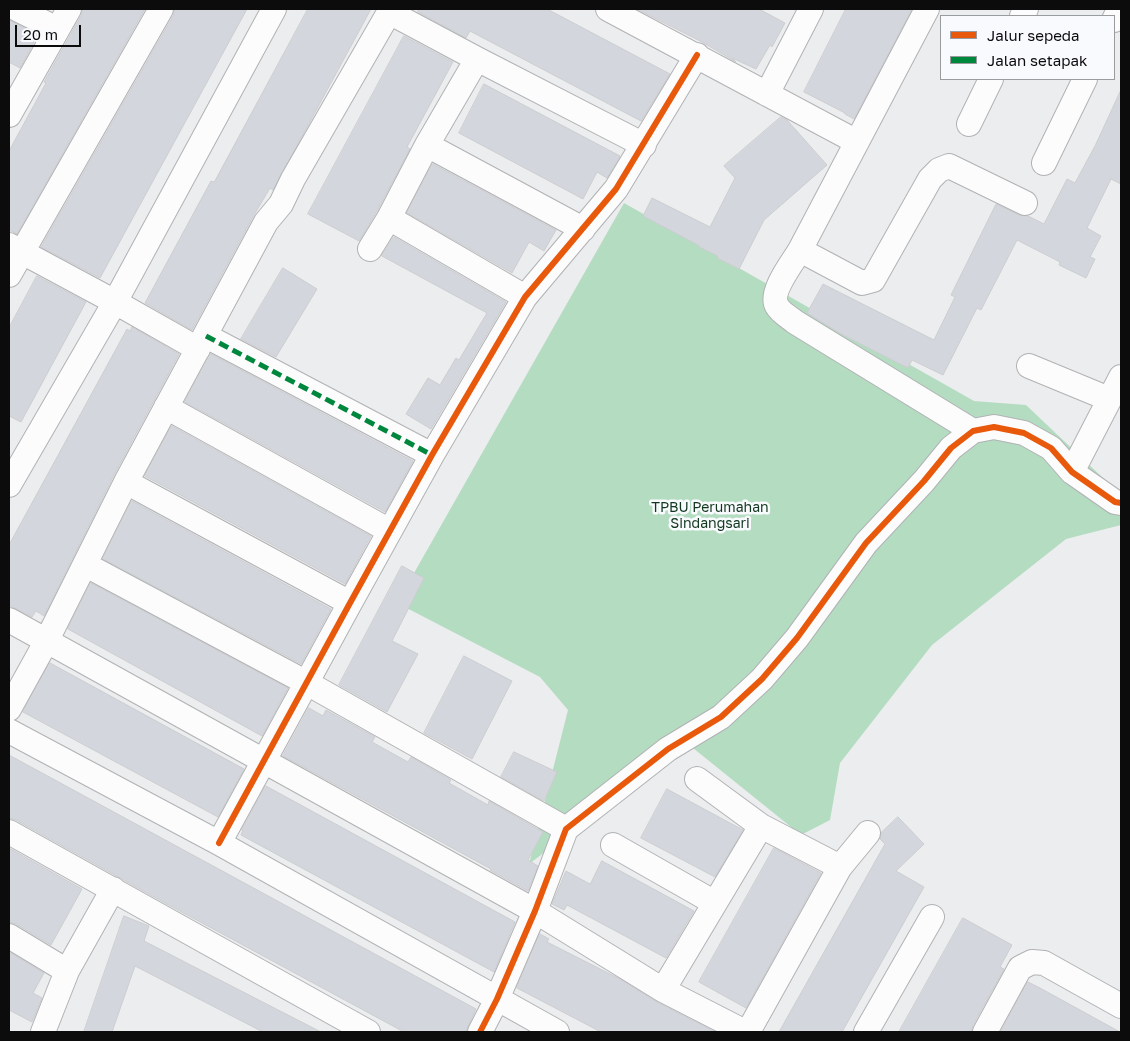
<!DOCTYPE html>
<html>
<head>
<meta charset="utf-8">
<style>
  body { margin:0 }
  #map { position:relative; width:1130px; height:1041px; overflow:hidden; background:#ecedef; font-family:"Golos Text",sans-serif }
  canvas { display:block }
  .frame { position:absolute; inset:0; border:10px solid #0c0c0d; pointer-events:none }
  .legend { position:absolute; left:940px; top:15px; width:175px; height:65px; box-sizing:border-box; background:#f9fafd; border:1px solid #9a9b9d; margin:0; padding:6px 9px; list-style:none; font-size:15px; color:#0c0c0d }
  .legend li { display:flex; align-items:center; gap:10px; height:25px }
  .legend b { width:25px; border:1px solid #9a9b9d }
  .scale { position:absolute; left:15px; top:25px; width:66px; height:22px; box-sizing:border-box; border:2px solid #0c0c0d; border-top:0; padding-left:6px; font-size:15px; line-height:18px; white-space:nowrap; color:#0c0c0d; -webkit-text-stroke:4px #f9fafd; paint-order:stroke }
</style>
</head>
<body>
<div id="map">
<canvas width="1130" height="1041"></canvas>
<div class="frame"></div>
<ul class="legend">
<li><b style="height:6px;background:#e8590c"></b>Jalur sepeda</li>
<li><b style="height:6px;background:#00873e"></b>Jalan setapak</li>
</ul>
<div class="scale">20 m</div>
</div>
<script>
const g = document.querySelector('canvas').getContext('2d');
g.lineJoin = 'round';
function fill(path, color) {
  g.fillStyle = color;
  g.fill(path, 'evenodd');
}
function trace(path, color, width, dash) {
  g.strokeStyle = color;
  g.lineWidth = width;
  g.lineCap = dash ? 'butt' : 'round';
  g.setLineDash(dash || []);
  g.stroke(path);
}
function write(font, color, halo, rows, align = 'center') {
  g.font = font + ' "Golos Text",sans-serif';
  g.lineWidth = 5;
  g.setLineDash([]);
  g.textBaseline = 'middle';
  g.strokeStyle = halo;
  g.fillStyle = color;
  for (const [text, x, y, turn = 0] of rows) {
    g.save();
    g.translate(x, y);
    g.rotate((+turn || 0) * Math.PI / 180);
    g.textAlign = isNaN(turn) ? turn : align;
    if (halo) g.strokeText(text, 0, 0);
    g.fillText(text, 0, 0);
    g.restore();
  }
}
fill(new Path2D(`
  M 624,203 L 974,401 L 1026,405 L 1121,495 L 1121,525 L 1066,539 L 932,645 L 840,763 L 830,820 L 801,835 L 688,744 L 529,864 L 568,710 L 540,677 L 397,603 Z`), '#b4dcc1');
const building = new Path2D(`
  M 83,9 L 145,9 L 17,234 L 9,230 L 9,151 L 46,83 L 44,82 L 81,16 Z
  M 175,9 L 247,9 L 100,278 L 41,247 L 173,16 Z
  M 308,9 L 371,9 L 273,190 L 270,188 L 254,215 L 192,330 L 145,303 L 211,181 L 214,182 Z
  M 419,9 L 547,9 L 670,74 L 641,121 L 470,31 L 466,38 L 418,12 Z
  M 637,9 L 759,9 L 785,23 L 772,47 L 770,45 L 756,69 L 732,58 L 736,62 L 704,43 Z
  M 846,9 L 912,9 L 854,119 L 845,114 L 845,113 L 804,92 Z
  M 9,20 L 38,35 L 20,68 L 9,62 Z
  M 404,36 L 453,62 L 407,147 L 410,149 L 377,211 L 359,241 L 308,214 Z
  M 484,84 L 620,156 L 607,178 L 597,172 L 583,199 L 459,133 Z
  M 1121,90 L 1121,184 L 1111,179 L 1087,228 L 1101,236 L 1090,257 L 1095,259 L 1086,278 L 1059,265 L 1060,262 L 1017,240 L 981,310 L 977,308 L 943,375 L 912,360 L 908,368 L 841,334 L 807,313 L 823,284 L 934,340 L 955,297 L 951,295 L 996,204 L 1019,215 L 1028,216 L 1044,224 L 1067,179 L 1075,183 L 1095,146 Z
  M 781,117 L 787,120 L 827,165 L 764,220 L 739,269 L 717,258 L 718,256 L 699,247 L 700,246 L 643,216 L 652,198 L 710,227 L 735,178 L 724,166 Z
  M 433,164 L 556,230 L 544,251 L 529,242 L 512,273 L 407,213 Z
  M 394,237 L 506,302 L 431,429 L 406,414 L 428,378 L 440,385 L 456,358 L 459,360 L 487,313 L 382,256 Z
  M 283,268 L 317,289 L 276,357 L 241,339 Z
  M 37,276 L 86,302 L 21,422 L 9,416 L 9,328 Z
  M 132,327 L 179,354 L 114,475 L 44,616 L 36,611 L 32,617 L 9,605 L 9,545 L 127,329 L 130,331 Z
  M 211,354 L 413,461 L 385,512 L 185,402 Z
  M 172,426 L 371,536 L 345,584 L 145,476 Z
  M 132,501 L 331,609 L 301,664 L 103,559 Z
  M 402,566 L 424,578 L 392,641 L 418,654 L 387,712 L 339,685 Z
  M 91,583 L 288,688 L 262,736 L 68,629 Z
  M 464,656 L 512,681 L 472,759 L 424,733 Z
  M 50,663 L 244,769 L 218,817 L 23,712 Z
  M 309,708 L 323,716 L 326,710 L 375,737 L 372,742 L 408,762 L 411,757 L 451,780 L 449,783 L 488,805 L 489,801 L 543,832 L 528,860 L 538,866 L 528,891 L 490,870 L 491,869 L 283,756 Z
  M 514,752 L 557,772 L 544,801 L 501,777 Z
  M 9,755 L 476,1009 L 468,1026 L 466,1032 L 404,1032 L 165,903 L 16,820 L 9,818 Z
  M 266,786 L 515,922 L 494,972 L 241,835 L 243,830 L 242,830 Z
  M 667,789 L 743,830 L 715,877 L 641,838 Z
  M 898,817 L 924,844 L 896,871 L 924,887 L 842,1032 L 779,1032 L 885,844 L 880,839 L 881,833 Z
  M 9,848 L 82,889 L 51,945 L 16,924 L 9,922 Z
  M 774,848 L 821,873 L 746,1008 L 699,982 Z
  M 602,861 L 694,911 L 666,958 L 567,905 L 564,910 L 552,904 L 566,871 L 590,884 Z
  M 124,916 L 149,926 L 144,941 L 321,1032 L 263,1032 L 135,966 L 112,1032 L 84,1032 Z
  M 963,918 L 1012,945 L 1000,967 L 1004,969 L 973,1025 L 971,1032 L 899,1032 Z
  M 540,934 L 549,939 L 547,942 L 620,979 L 657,1002 L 715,1032 L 601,1032 L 517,988 Z
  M 9,952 L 44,973 L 33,993 L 42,998 L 32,1022 L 9,1010 Z
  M 1028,982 L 1040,988 L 1120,1032 L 1001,1032 Z`);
fill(building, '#d3d6dd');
trace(building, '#cccdcf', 1);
const minor = new Path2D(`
  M 17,9 L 57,29
  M 608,9 L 857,142
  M 927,9 L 800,250 C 793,262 769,292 777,306 C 780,312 789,317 795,322 L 973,431
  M 389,12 L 477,59 L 644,145
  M 1022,16 L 1026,9
  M 1114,20 L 1119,9
  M 767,94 L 811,9
  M 9,115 L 69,9
  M 969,124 L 991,79
  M 427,145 L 583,229
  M 1044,163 L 1085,79
  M 389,218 L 525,297
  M 9,245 L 115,302 L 198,349
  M 370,249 L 389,218 L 427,145 L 477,59
  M 800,250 L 862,283 L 873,280 L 930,179 L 939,170 L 949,166 L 1025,203
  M 9,275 L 161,9
  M 206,336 L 432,455
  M 1029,366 L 1109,399
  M 166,407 L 390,531
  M 1072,472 L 1121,377
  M 126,482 L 350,603
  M 9,485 L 115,302 L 274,9
  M 86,565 L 307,683 L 566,829
  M 9,620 L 535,911 L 663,990 L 745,1032
  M 9,709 L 46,642 L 126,482 L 266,222 L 281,204 L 293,179 L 391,9
  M 9,731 L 219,843 L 557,1032
  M 697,779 L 761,826 L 840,867
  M 9,832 L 368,1032
  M 219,843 L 350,603 L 432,455 L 525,297 L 616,189 L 697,55
  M 613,845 L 715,903
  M 9,936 L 67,971
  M 663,990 L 761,826
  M 43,1032 L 67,971 L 113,889
  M 480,1032 L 497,999 L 535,911 L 566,829 L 668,749 L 721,717 L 762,679 L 797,638 L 866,543 L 924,481 L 951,448 L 973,431 L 994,427 L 1024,433 L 1051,448 L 1072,472 L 1115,502 L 1121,503
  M 748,1032 L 840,867 L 868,833
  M 866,1032 L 932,917
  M 985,1032 L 1020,968 L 1032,962 L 1044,963 L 1121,1006`);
trace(minor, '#b1b2b4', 26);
trace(minor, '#fcfcfd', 24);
trace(new Path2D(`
  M 206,336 L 432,455`), '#00873e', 5, [10, 5]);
trace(new Path2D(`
  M 219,843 L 350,603 L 432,455 L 525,297 L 616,189 L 697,55
  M 480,1032 L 497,999 L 535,911 L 566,829 L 668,749 L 721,717 L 762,679 L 797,638 L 866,543 L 924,481 L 951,448 L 973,431 L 994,427 L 1024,433 L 1051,448 L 1072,472 L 1115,502 L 1121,503`), '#e8590c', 6);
write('14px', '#11371e', '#f9fafd', [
  ["TPBU Perumahan",710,508],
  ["Sindangsari",710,524]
]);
</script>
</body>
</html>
